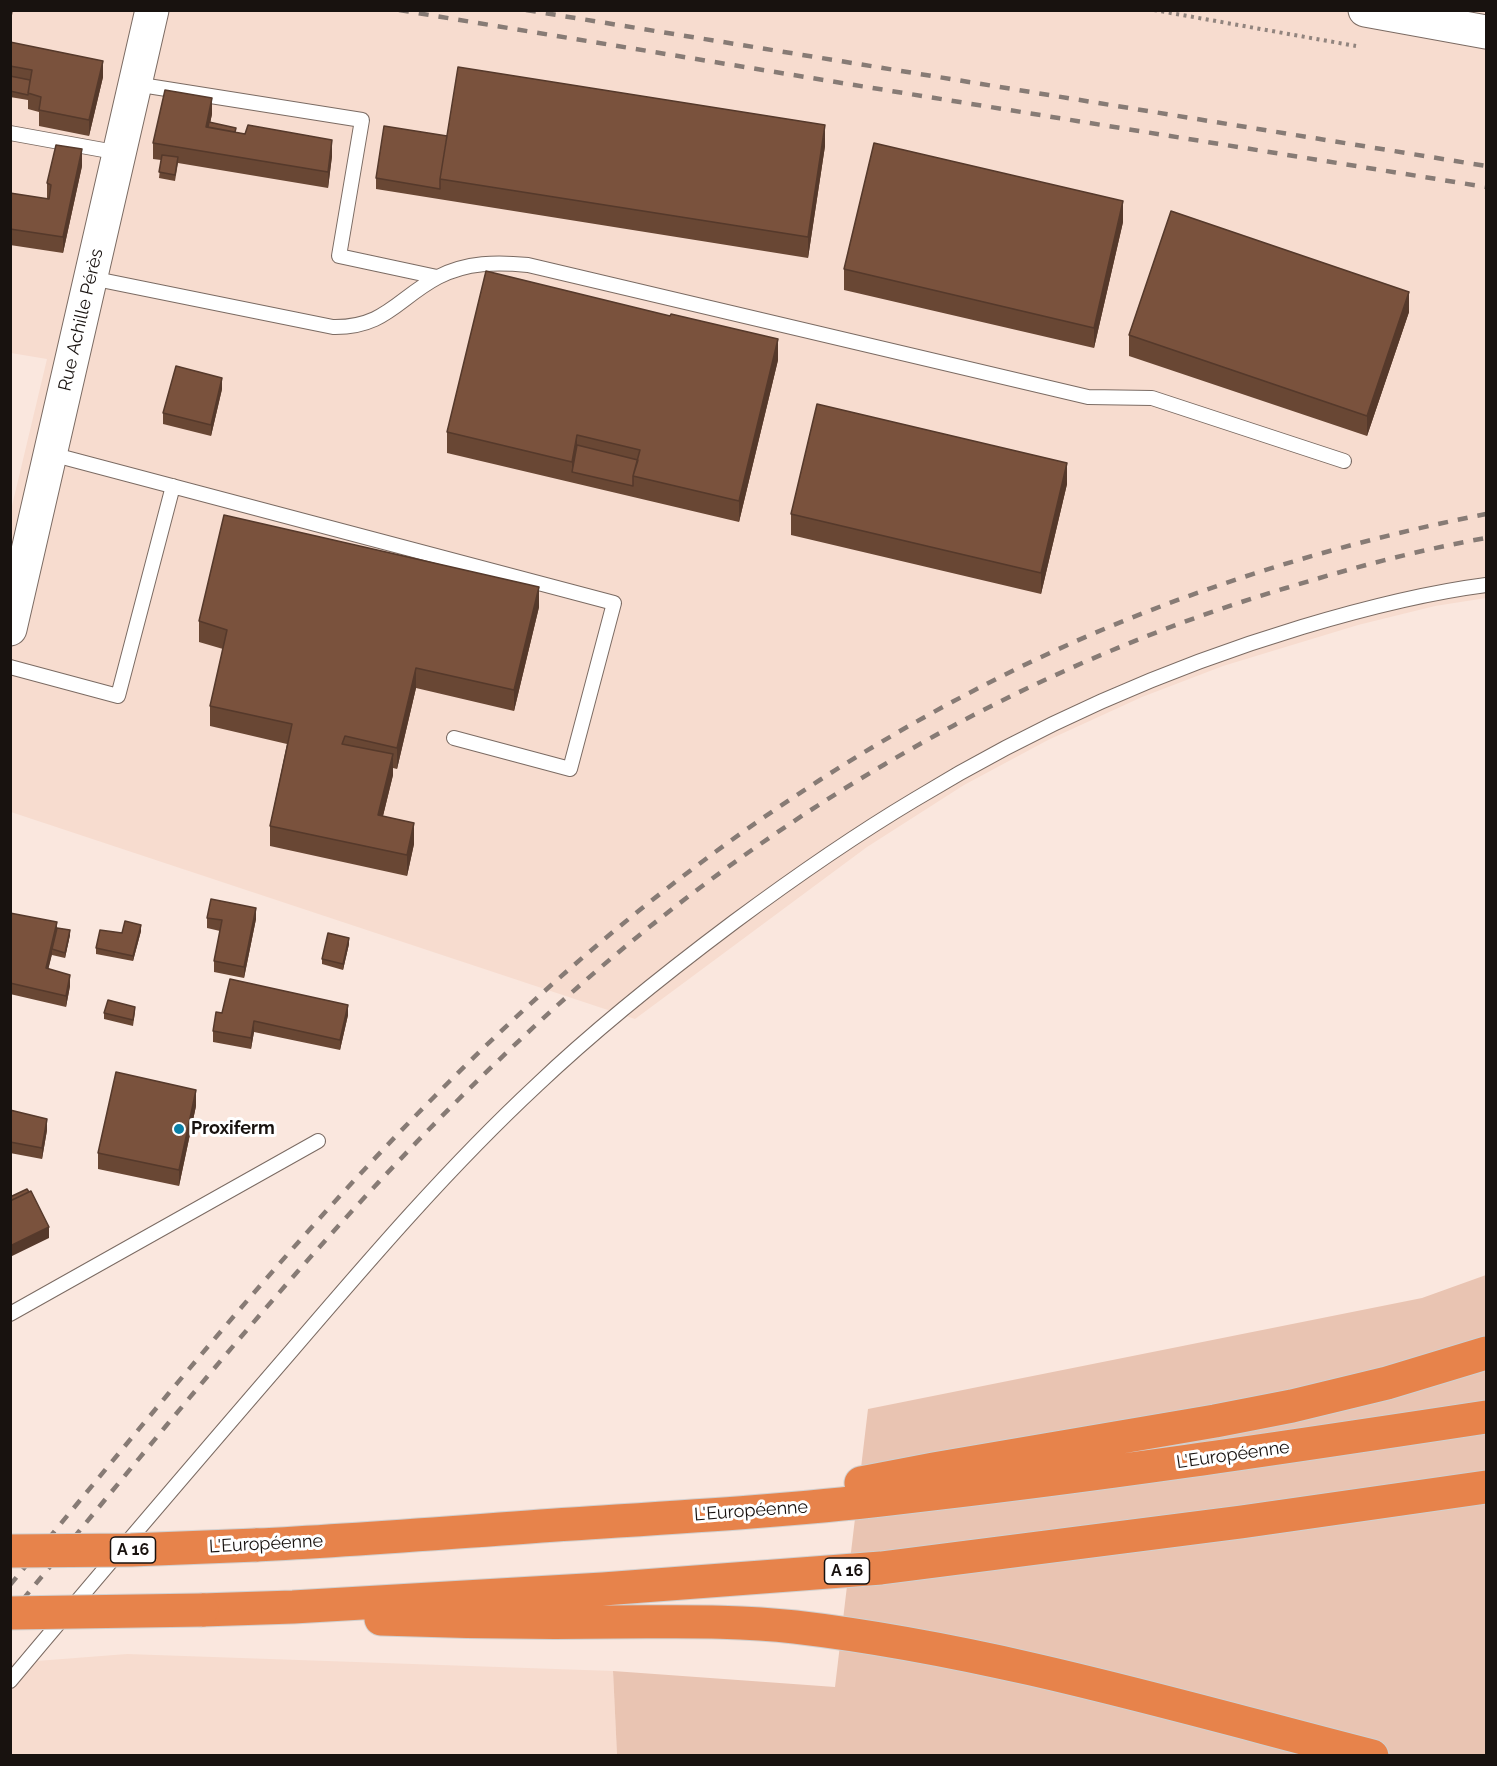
<!DOCTYPE html>
<html>
<head>
<meta charset="utf-8">
<style>
  body { margin:0 }
  #map { position:relative; width:1497px; height:1766px; overflow:hidden; background:#fae7de; font-family:Raleway,sans-serif }
  canvas { display:block }
  .frame { position:absolute; inset:0; border:12px solid #18120f; pointer-events:none }
</style>
</head>
<body>
<div id="map">
<canvas width="1497" height="1766"></canvas>
<div class="frame"></div>
</div>
<script>
const g = document.querySelector('canvas').getContext('2d');
g.lineJoin = 'round';
function fill(path, color) {
  g.fillStyle = color;
  g.fill(path, 'evenodd');
}
function trace(path, color, width, dash) {
  g.strokeStyle = color;
  g.lineWidth = width;
  g.lineCap = dash ? 'butt' : 'round';
  g.setLineDash(dash || []);
  g.stroke(path);
}
function write(font, color, halo, rows, align = 'center') {
  g.font = font + ' Raleway,sans-serif';
  g.lineWidth = 6;
  g.setLineDash([]);
  g.textBaseline = 'middle';
  g.strokeStyle = halo;
  g.fillStyle = color;
  for (const [text, x, y, turn = 0] of rows) {
    g.save();
    g.translate(x, y);
    g.rotate((+turn || 0) * Math.PI / 180);
    g.textAlign = isNaN(turn) ? turn : align;
    if (halo) g.strokeText(text, 0, 0);
    g.fillText(text, 0, 0);
    g.restore();
  }
}
fill(new Path2D(`
  M 11,11 L 1486,11 L 1486,598 L 1435,606 L 1358,625 L 1223,666 L 1142,697 L 1048,740 L 964,785 L 867,847 L 635,1019 L 11,812 L 11,510 L 47,359 L 11,353 Z
  M 127,1654 L 613,1671 L 617,1755 L 11,1756 L 11,1663 Z`), '#f7dccf');
fill(new Path2D(`
  M 1486,1275 L 1486,1755 L 617,1755 L 613,1671 L 835,1687 L 868,1409 L 1422,1298 Z`), '#e9c4b2');
const lane = new Path2D(`
  M 135,84 L 362,120 L 339,256 L 437,277
  M 10,133 L 120,153
  M 91,278 L 333,327 C 385,328 398,298 438,277 C 467,262 497,262 528,265 L 1088,397 L 1152,398 L 1344,461
  M 51,454 L 614,603 L 570,769 L 454,738
  M 10,667 L 118,696 L 173,486
  M 10,1314 L 318,1141
  M 10,1681 C 104,1569 198,1459 293,1349 C 371,1258 449,1167 537,1085 C 599,1026 666,973 734,922 C 792,879 852,837 914,800 C 1035,726 1166,668 1302,627 C 1362,609 1424,593 1486,585`);
const secondary = new Path2D(`
  M 1365,10 L 1486,32
  M 10,629 L 152,10`);
const highway = new Path2D(`
  M 861,1483 L 934,1469 L 1215,1421 L 1292,1406 L 1387,1383 L 1486,1353
  M 256,1545 C 361,1540 467,1531 572,1524 C 678,1517 784,1511 889,1499 C 1089,1477 1288,1447 1486,1417
  M 202,1610 L 293,1607 L 603,1589 L 881,1568 L 1241,1522 L 1486,1487
  M 381,1619 C 458,1622 536,1623 613,1622 C 674,1622 735,1620 795,1627 C 991,1650 1181,1707 1372,1756`);
trace(lane, '#7b6b63', 16);
trace(secondary, '#7b6b63', 35);
trace(highway, '#d1d0cf', 35);
trace(new Path2D(`
  M 1154,10 L 1356,46`), '#91847e', 4, [3, 4.5]);
trace(lane, '#fff', 14);
trace(secondary, '#fff', 33);
trace(highway, '#e7834b', 33);
trace(new Path2D(`
  M 399,10 L 848,84 L 1486,187
  M 526,10 L 1486,166
  M 10,1585 C 148,1419 283,1249 435,1096 C 593,935 773,795 973,691 C 1134,606 1309,549 1486,514
  M 10,1615 C 174,1417 334,1214 522,1038 C 739,833 999,674 1286,588 C 1352,568 1418,550 1486,538`), '#877b75', 4.5, [10, 10]);
const highwayBridge = new Path2D(`
  M 10,1551 L 131,1550 L 256,1545
  M 10,1613 L 202,1610`);
trace(highwayBridge, '#d1d0cf', 35, []);
trace(highwayBridge, '#e7834b', 33);
fill(new Path2D(`
  M 10,28 L 11,42 L 103,77 L 89,136 L 39,126 L 39,112 L 28,109 L 28,100 L 10,97 Z
  M 212,114 L 210,123 L 236,132 L 332,156 L 328,188 L 178,163 L 175,181 L 159,178 L 161,160 L 153,159 L 153,143 Z
  M 825,146 L 808,258 L 376,189 L 376,178 Z
  M 82,166 L 63,253 L 10,245 L 10,193 L 47,199 L 47,183 Z
  M 1123,222 L 1094,348 L 844,290 L 844,269 Z
  M 1409,312 L 1367,436 L 1129,356 L 1129,335 Z
  M 778,360 L 739,522 L 447,453 L 447,432 Z
  M 222,389 L 211,436 L 163,424 L 163,413 Z
  M 1067,484 L 1041,594 L 791,535 L 791,514 Z
  M 539,607 L 514,711 L 416,688 L 397,769 L 393,768 L 393,775 L 383,816 L 414,844 L 407,876 L 270,846 L 270,826 L 287,744 L 210,726 L 210,706 L 223,649 L 199,642 L 199,621 Z
  M 10,913 L 57,928 L 70,935 L 65,958 L 52,955 L 52,954 L 48,969 L 70,986 L 66,1007 L 10,994 Z
  M 207,918 L 256,919 L 244,978 L 214,972 L 214,961 L 220,931 L 207,928 Z
  M 141,931 L 133,961 L 96,954 L 96,948 L 122,933 Z
  M 349,944 L 343,970 L 322,964 L 322,959 Z
  M 135,1012 L 133,1026 L 104,1019 L 104,1013 Z
  M 222,1013 L 348,1015 L 340,1050 L 254,1032 L 251,1049 L 213,1042 L 213,1031 Z
  M 196,1106 L 179,1186 L 98,1169 L 98,1153 Z
  M 10,1110 L 47,1130 L 42,1159 L 10,1153 Z`), '#694734');
fill(new Path2D(`
  M 10,10 L 13,10 L 10,26 Z
  M 103,61 L 103,77 L 89,136 L 89,120 Z
  M 212,98 L 212,114 L 207,138 L 206,127 Z
  M 825,125 L 825,146 L 808,258 L 808,237 Z
  M 332,140 L 332,156 L 328,188 L 328,172 Z
  M 82,149 L 82,166 L 63,253 L 63,237 Z
  M 1123,201 L 1123,222 L 1094,348 L 1094,328 Z
  M 1409,292 L 1409,312 L 1367,436 L 1367,416 Z
  M 778,339 L 778,360 L 739,522 L 739,501 Z
  M 222,378 L 222,389 L 211,436 L 211,425 Z
  M 577,435 L 577,456 L 572,472 L 572,462 Z
  M 1067,463 L 1067,484 L 1041,594 L 1041,573 Z
  M 539,587 L 539,607 L 514,711 L 514,690 Z
  M 416,668 L 416,688 L 397,769 L 397,748 Z
  M 393,754 L 393,775 L 378,836 L 378,815 Z
  M 414,823 L 414,844 L 407,876 L 407,855 Z
  M 256,908 L 256,919 L 244,978 L 244,967 Z
  M 57,922 L 57,933 L 52,949 L 52,954 L 46,979 L 46,968 Z
  M 141,925 L 141,931 L 133,961 L 133,956 Z
  M 70,930 L 70,935 L 65,958 L 65,953 Z
  M 349,938 L 349,944 L 343,970 L 343,964 Z
  M 70,975 L 70,986 L 66,1007 L 66,996 Z
  M 348,1005 L 348,1015 L 340,1050 L 340,1040 Z
  M 254,1021 L 254,1032 L 251,1049 L 251,1038 Z
  M 196,1090 L 196,1106 L 179,1186 L 179,1170 Z
  M 47,1119 L 47,1130 L 42,1159 L 42,1148 Z
  M 49,1227 L 49,1238 L 10,1257 L 10,1246 Z`), '#55392b');
const building = new Path2D(`
  M 10,42 L 103,61 L 89,120 L 39,110 L 41,97 L 28,93 L 32,70 L 10,66 Z
  M 458,67 L 825,125 L 808,237 L 440,179 Z
  M 10,76 L 30,80 L 28,95 L 10,91 Z
  M 165,90 L 212,98 L 206,127 L 245,134 L 248,125 L 332,140 L 328,172 L 153,143 Z
  M 209,122 L 236,128 L 235,132 L 208,127 Z
  M 384,126 L 447,136 L 440,179 L 440,189 L 376,178 Z
  M 874,143 L 1123,201 L 1094,328 L 844,269 Z
  M 56,145 L 82,149 L 63,237 L 10,229 L 10,193 L 49,199 L 51,185 L 47,183 Z
  M 162,155 L 178,157 L 175,175 L 159,172 Z
  M 1171,211 L 1409,292 L 1367,416 L 1129,335 Z
  M 486,271 L 670,316 L 671,314 L 778,339 L 739,501 L 633,476 L 640,450 L 577,435 L 572,462 L 447,432 Z
  M 176,366 L 222,378 L 211,425 L 163,413 Z
  M 817,404 L 1067,463 L 1041,573 L 791,514 Z
  M 577,445 L 638,460 L 633,476 L 633,486 L 572,472 Z
  M 224,515 L 539,587 L 514,690 L 416,668 L 397,748 L 345,736 L 342,744 L 393,754 L 378,815 L 414,823 L 407,855 L 270,826 L 292,724 L 210,706 L 227,630 L 199,621 Z
  M 211,899 L 256,908 L 244,967 L 214,961 L 222,920 L 207,918 Z
  M 10,913 L 57,922 L 46,968 L 70,975 L 66,996 L 10,983 Z
  M 125,921 L 141,925 L 133,956 L 96,948 L 100,930 L 122,933 Z
  M 57,928 L 70,930 L 65,953 L 52,949 Z
  M 328,933 L 349,938 L 343,964 L 322,959 Z
  M 230,979 L 348,1005 L 340,1040 L 254,1021 L 251,1038 L 213,1031 L 216,1012 L 222,1013 Z
  M 108,1000 L 135,1007 L 133,1020 L 104,1013 Z
  M 116,1072 L 196,1090 L 179,1170 L 98,1153 Z
  M 10,1110 L 47,1119 L 42,1148 L 10,1142 Z
  M 27,1189 L 29,1192 L 10,1201 L 10,1197 Z
  M 31,1191 L 49,1227 L 10,1246 L 10,1201 Z`);
fill(building, '#7a523d');
trace(building, '#55392b', 1.5);
for (const [x, y, r, color] of [
  [179,1129,6,"#0b80a7"]
]) {
  const dot = new Path2D();
  dot.arc(x, y, r, 0, 2 * Math.PI);
  g.fillStyle = color;
  g.fill(dot);
  trace(dot, '#fff', 2);
}
for (const [x, y, w] of [
  [133,1550,45],
  [847,1571,45]
]) {
  const box = new Path2D();
  box.roundRect(x - w / 2, y - 13, w, 26, 4.5);
  g.fillStyle = '#fff';
  g.fill(box);
  trace(box, '#18120f', 1.5);
}
write('bold 16px', '#18120f', null, [
  ["A 16",133,1550],
  ["A 16",847,1571]
]);
write('18px', '#18120f', '#fff', [
  ["Rue Achille Pérès",81,320,-77],
  ["L'Européenne",1233,1455,-8],
  ["L'Européenne",751,1511,-4],
  ["L'Européenne",266,1544,-3]
]);
write('bold 18px', '#18120f', '#fff', [
  ["Proxiferm",191,1129]
], 'left');
</script>
</body>
</html>
